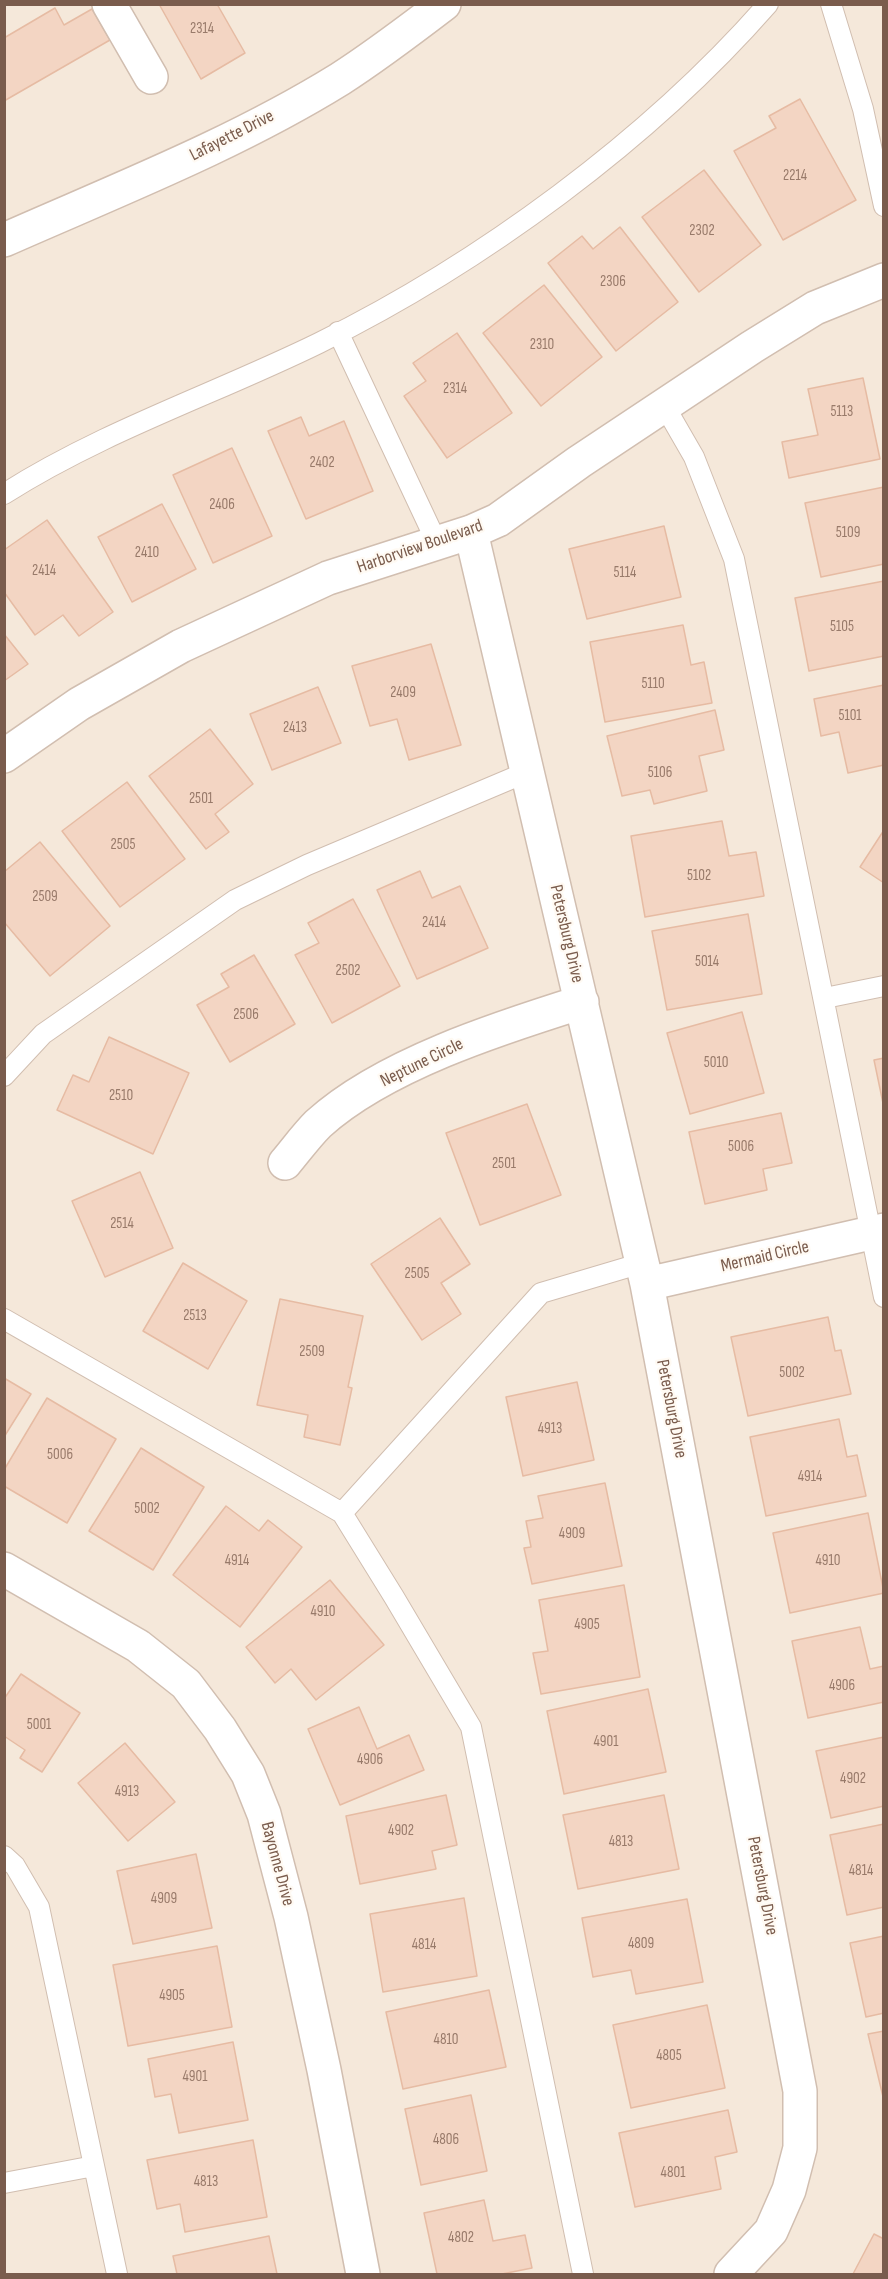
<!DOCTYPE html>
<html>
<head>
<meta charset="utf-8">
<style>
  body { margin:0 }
  #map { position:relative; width:888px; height:2279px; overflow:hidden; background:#fdf6ec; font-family:"Sofia Sans Condensed",sans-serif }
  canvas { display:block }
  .frame { position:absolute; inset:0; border:6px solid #7a5c4d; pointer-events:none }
</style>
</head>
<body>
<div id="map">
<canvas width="888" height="2279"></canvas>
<div class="frame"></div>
</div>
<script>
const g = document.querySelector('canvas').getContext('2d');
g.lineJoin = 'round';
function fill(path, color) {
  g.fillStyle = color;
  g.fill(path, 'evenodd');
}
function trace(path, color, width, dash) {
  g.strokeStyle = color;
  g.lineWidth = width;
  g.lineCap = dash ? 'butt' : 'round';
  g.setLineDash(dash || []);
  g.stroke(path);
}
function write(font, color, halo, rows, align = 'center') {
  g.font = font + ' "Sofia Sans Condensed",sans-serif';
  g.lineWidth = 4.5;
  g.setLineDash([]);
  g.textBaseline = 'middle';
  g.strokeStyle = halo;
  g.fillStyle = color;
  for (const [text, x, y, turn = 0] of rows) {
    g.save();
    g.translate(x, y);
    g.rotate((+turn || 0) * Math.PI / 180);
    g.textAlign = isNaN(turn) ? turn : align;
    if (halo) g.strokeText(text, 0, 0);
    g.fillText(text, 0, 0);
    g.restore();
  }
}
fill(new Path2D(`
  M 5,5 L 883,5 L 883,2274 L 5,2274 Z`), '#f5e8da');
const building = new Path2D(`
  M 159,4 L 217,4 L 245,53 L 201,79 Z
  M 55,8 L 64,25 L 92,9 L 110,40 L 4,101 L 4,38 Z
  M 800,99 L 856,200 L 783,240 L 734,151 L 776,128 L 769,116 Z
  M 704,170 L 761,245 L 699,292 L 642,217 Z
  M 620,227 L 678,302 L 616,351 L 548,263 L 582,236 L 593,249 Z
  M 544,285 L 602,357 L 541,406 L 483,333 Z
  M 457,333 L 512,413 L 447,458 L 404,396 L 426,381 L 413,363 Z
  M 863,378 L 880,459 L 789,478 L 782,442 L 818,435 L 808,389 Z
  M 301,417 L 309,436 L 344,421 L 373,491 L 306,519 L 268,431 Z
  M 232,448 L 272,536 L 213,563 L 173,475 Z
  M 884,487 L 884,564 L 821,577 L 805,503 Z
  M 162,504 L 196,569 L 132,602 L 98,537 Z
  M 47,520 L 113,612 L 79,636 L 63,615 L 35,635 L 4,592 L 4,550 Z
  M 664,526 L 681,597 L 587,619 L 569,549 Z
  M 884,581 L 884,656 L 809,671 L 795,598 Z
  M 683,625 L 691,665 L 704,662 L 712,703 L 605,722 L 590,642 Z
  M 4,634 L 28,664 L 4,681 Z
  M 431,644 L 461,745 L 409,760 L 397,719 L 370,726 L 352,666 Z
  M 884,685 L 884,765 L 848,773 L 839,732 L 821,736 L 814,699 Z
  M 318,687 L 341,743 L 272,770 L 250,714 Z
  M 715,710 L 724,750 L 699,756 L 707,791 L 654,804 L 650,790 L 622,796 L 607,736 Z
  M 210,729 L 253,784 L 215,814 L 229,832 L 206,849 L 149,776 Z
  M 127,782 L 185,859 L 120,907 L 62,831 Z
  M 722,821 L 729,856 L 756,852 L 764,896 L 645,917 L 631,836 Z
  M 884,830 L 884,883 L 860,867 Z
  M 40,842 L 110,926 L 50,976 L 4,922 L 4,872 Z
  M 420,871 L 432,898 L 460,886 L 488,948 L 417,979 L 377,890 Z
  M 353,899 L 400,986 L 332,1023 L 295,955 L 319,943 L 308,923 Z
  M 748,914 L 762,994 L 667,1010 L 652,931 Z
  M 254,955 L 295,1024 L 230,1062 L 197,1005 L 229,987 L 221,974 Z
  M 742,1012 L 764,1093 L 690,1114 L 667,1033 Z
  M 109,1037 L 189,1073 L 153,1154 L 57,1110 L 73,1075 L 89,1082 Z
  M 884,1058 L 884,1108 L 874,1060 Z
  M 527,1104 L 561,1195 L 480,1225 L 446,1133 Z
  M 781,1113 L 792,1163 L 763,1169 L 767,1190 L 705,1204 L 689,1132 Z
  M 140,1172 L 173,1248 L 105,1277 L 72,1201 Z
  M 440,1218 L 470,1264 L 441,1283 L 461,1314 L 422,1340 L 371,1264 Z
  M 183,1263 L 247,1301 L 208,1369 L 143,1331 Z
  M 280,1299 L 363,1316 L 348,1387 L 352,1388 L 340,1445 L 304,1437 L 308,1415 L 257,1405 Z
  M 828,1317 L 835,1351 L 841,1350 L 851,1394 L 748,1416 L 731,1337 Z
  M 4,1378 L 31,1394 L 4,1437 Z
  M 577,1382 L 594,1460 L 523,1476 L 506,1397 Z
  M 47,1398 L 116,1439 L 67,1523 L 4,1486 L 4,1470 Z
  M 839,1419 L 847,1457 L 857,1455 L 866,1496 L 766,1516 L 750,1437 Z
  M 141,1448 L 204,1487 L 153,1570 L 89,1531 Z
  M 605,1483 L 622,1566 L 532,1584 L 524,1548 L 531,1547 L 526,1521 L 543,1518 L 538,1496 Z
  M 226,1506 L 259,1531 L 268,1520 L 302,1547 L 240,1627 L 173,1575 Z
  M 868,1513 L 884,1593 L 790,1613 L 773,1533 Z
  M 330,1580 L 384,1645 L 316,1700 L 291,1669 L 275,1683 L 246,1647 Z
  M 624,1585 L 640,1677 L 541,1694 L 533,1653 L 548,1651 L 539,1600 Z
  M 860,1627 L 870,1669 L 884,1666 L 884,1702 L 808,1718 L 792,1641 Z
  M 21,1674 L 80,1713 L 42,1772 L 20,1758 L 25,1750 L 4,1736 L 4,1699 Z
  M 648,1689 L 666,1772 L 564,1794 L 547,1711 Z
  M 359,1707 L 377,1749 L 409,1735 L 424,1770 L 340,1805 L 308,1729 Z
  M 884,1737 L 884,1806 L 831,1818 L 816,1751 Z
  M 125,1743 L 175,1802 L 128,1841 L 78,1783 Z
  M 446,1795 L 457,1845 L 432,1851 L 436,1869 L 360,1884 L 346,1816 Z
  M 664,1795 L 679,1869 L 578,1889 L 563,1815 Z
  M 884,1824 L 884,1907 L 847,1915 L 830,1835 Z
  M 196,1854 L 212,1928 L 133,1944 L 117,1871 Z
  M 464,1898 L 477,1976 L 383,1992 L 370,1914 Z
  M 687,1899 L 703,1982 L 636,1994 L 631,1970 L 593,1977 L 582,1918 Z
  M 884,1936 L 884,2013 L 866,2017 L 850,1943 Z
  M 217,1946 L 232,2027 L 128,2046 L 113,1965 Z
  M 489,1990 L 506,2067 L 403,2089 L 386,2012 Z
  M 707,2005 L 725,2088 L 631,2108 L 613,2025 Z
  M 884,2031 L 884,2101 L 868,2034 Z
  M 233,2042 L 248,2120 L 179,2133 L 171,2094 L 155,2097 L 148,2059 Z
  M 471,2095 L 487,2171 L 421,2185 L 405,2109 Z
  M 728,2110 L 737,2152 L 715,2157 L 721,2189 L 635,2207 L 619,2133 Z
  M 253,2140 L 267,2217 L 185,2232 L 180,2204 L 157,2209 L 147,2160 Z
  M 484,2200 L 493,2241 L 525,2235 L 532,2268 L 502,2274 L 437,2274 L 424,2213 Z
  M 874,2234 L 884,2239 L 884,2274 L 853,2274 Z
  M 269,2236 L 277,2274 L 177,2274 L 173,2256 Z`);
fill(building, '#f3d5c3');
trace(building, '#e6bba3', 1.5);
const lane = new Path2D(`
  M 831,4 L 863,109 L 884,206
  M 338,332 L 437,543
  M 664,405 L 694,457 L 734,559 L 884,1297
  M 4,494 C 103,431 215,394 319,343 C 481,263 649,140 768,4
  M 825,998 L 884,986
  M 4,1076 L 43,1034 L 235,900 L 307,865 L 527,772
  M 4,1319 L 342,1513 L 394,1597 L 471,1727 L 583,2274
  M 342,1513 L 541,1293 L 642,1263
  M 4,1856 L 15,1866 L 39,1907 L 117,2274
  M 4,2183 L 94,2166`);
const street = new Path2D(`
  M 109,4 L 151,77
  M 4,240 C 117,190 235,144 340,79 C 376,56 410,30 444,4
  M 471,532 L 647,1284 L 800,2091 L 800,2148 L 789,2190 L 771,2231 L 731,2274
  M 4,756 L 79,704 L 181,646 L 328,578 L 471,532 L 498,520 L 579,462 L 752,347 L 815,308 L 884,280
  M 285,1163 C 296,1150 306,1136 318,1124 C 383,1065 499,1028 582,1002
  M 647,1284 L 884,1230
  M 4,1569 L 138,1646 L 186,1684 L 220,1729 L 248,1774 L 264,1814 L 291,1917 L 324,2070 L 363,2274`);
trace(lane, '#d1beb0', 22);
trace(street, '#d1beb0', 36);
trace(lane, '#fff', 20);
trace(street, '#fff', 33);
write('15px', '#987a6a', null, [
  ["2314",202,29],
  ["2214",795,176],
  ["2302",702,231],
  ["2306",613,282],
  ["2310",542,345],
  ["2314",455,389],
  ["5113",842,412],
  ["2402",322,463],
  ["2406",222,505],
  ["5109",848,533],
  ["2410",147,553],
  ["2414",44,571],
  ["5114",625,573],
  ["5105",842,627],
  ["5110",653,684],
  ["2409",403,693],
  ["5101",850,716],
  ["2413",295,728],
  ["5106",660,773],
  ["2501",201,799],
  ["2505",123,845],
  ["5102",699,876],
  ["2509",45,897],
  ["2414",434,923],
  ["5014",707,962],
  ["2502",348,971],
  ["2506",246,1015],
  ["5010",716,1063],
  ["2510",121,1096],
  ["5006",741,1147],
  ["2501",504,1164],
  ["2514",122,1224],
  ["2505",417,1274],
  ["2513",195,1316],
  ["2509",312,1352],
  ["5002",792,1373],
  ["4913",550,1429],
  ["5006",60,1455],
  ["4914",810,1477],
  ["5002",147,1509],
  ["4909",572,1534],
  ["4914",237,1561],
  ["4910",828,1561],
  ["4910",323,1612],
  ["4905",587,1625],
  ["4906",842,1686],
  ["5001",39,1725],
  ["4901",606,1742],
  ["4906",370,1760],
  ["4902",853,1779],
  ["4913",127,1792],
  ["4902",401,1831],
  ["4813",621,1842],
  ["4814",861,1871],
  ["4909",164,1899],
  ["4809",641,1944],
  ["4814",424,1945],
  ["4905",172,1996],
  ["4810",446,2040],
  ["4805",669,2056],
  ["4901",195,2077],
  ["4806",446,2140],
  ["4801",673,2173],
  ["4813",206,2182],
  ["4802",461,2238]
]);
write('18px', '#7a5c4d', '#fffaf3', [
  ["Lafayette Drive",232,136,-27],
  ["Harborview Boulevard",420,547,-19],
  ["Petersburg Drive",566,934,77],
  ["Neptune Circle",422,1063,-26],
  ["Mermaid Circle",765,1257,-13],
  ["Petersburg Drive",671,1409,79],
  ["Bayonne Drive",277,1864,75],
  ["Petersburg Drive",762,1886,79]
]);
</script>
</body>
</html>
